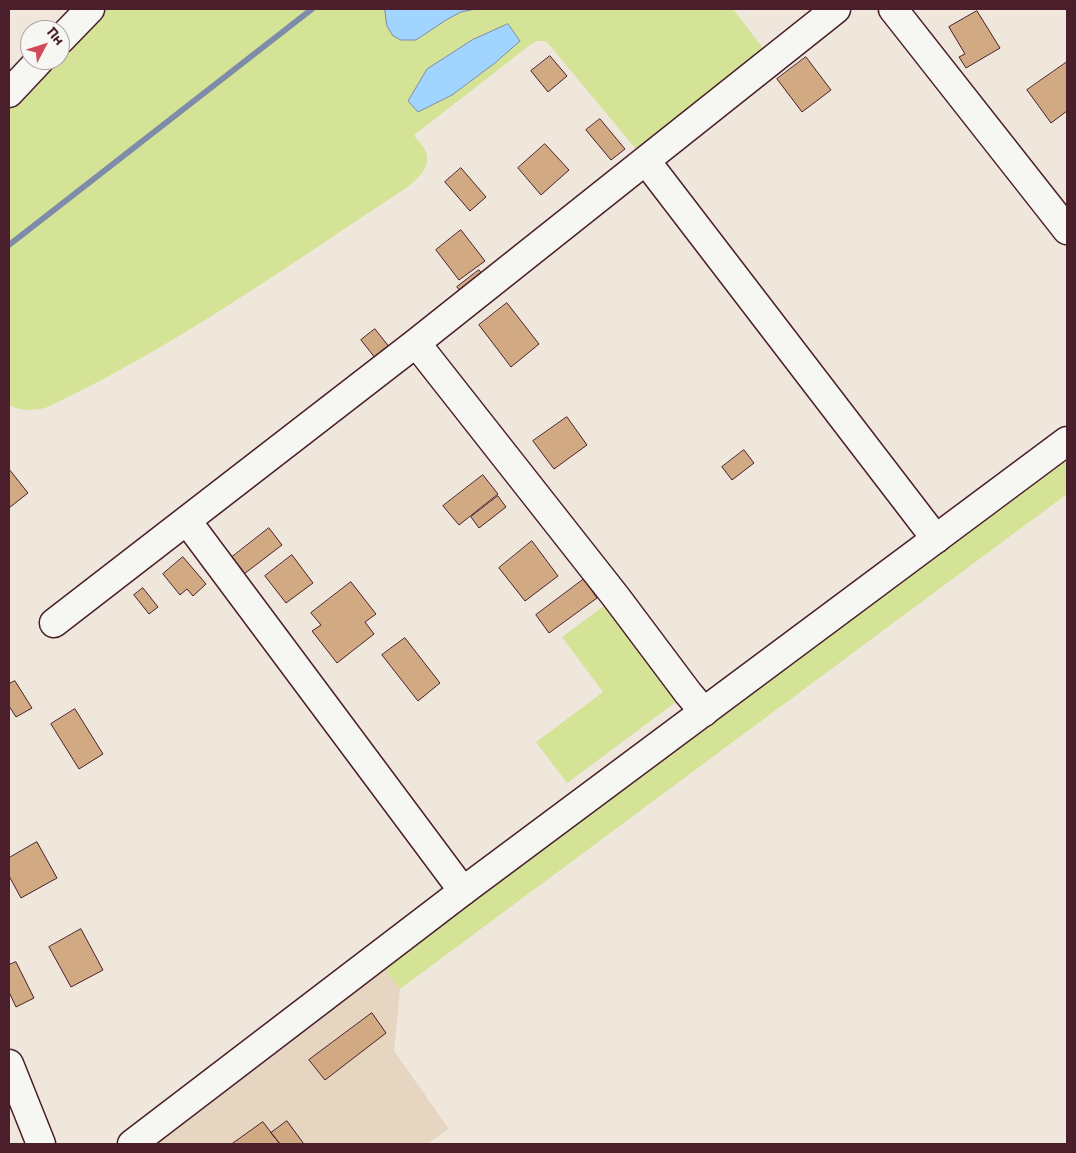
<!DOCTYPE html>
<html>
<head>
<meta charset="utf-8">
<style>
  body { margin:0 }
  #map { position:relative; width:1076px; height:1153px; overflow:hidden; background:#efe7dc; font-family:"Shantell Sans",sans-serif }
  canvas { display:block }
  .frame { position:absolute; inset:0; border:10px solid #4a1f2b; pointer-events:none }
  .north { position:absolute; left:20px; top:20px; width:50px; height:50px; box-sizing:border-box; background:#f6f6f2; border:1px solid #b1a0a2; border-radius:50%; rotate:50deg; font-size:14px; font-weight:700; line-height:20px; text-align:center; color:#4a1f2b }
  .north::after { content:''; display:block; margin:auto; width:18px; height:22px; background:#d1495b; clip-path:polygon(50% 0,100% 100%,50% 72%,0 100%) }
</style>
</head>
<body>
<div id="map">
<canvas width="1076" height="1153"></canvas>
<div class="frame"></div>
<div class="north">Пн</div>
</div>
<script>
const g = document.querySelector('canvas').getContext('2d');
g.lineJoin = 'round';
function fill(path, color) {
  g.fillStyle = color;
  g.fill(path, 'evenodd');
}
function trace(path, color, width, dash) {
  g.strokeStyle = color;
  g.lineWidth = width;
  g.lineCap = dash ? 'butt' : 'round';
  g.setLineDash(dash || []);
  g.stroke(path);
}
fill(new Path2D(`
  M 377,958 L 400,989 L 394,1051 L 449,1129 L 427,1144 L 132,1144 Z`), '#e6d5c1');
fill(new Path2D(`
  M 90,9 L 733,9 L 772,60 L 646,161 L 546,41 L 537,41 L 530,45 L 414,135 C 417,140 424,146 426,152 C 431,167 419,177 409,186 C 290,264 174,348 45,408 C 32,411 21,411 9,405 L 9,91 L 39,60 L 60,60 L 60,39 Z
  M 1067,441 L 1067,494 L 400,989 L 377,958 Z
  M 616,597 L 688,693 L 567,783 L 536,742 L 603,692 L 562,637 Z`), '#d4e396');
const water = new Path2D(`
  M 385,9 L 476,9 L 461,12 L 446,20 L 416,40 L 401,40 L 393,36 L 387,26 Z
  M 508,24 L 520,41 L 495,63 L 452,95 L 418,112 L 408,101 L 427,69 L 472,40 Z`);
fill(water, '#a1d4fe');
trace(water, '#7e8caa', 1);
trace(new Path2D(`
  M 9,245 L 312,9`), '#7e8caa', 6);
const building = new Path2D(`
  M 977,11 L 1000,48 L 966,68 L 959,57 L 965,54 L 949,27 Z
  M 550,56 L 567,76 L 548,92 L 531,71 Z
  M 806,57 L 831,90 L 802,112 L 777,79 Z
  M 1067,62 L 1067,111 L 1051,123 L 1027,90 Z
  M 600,119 L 625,149 L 611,160 L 586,130 Z
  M 545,144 L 569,170 L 541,195 L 518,168 Z
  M 461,168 L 486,197 L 470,211 L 445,182 Z
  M 461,230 L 485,261 L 459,280 L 436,250 Z
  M 479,270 L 486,279 L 464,296 L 457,287 Z
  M 507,303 L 539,344 L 511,367 L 479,325 Z
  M 375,329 L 390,348 L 376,359 L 361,340 Z
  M 567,417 L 587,445 L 554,469 L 533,441 Z
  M 744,450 L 754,463 L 732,480 L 722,467 Z
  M 9,469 L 28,493 L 9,508 Z
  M 483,475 L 498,494 L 459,525 L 443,506 Z
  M 498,496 L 506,507 L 479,528 L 471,517 Z
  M 269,528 L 282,545 L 240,577 L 227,561 Z
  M 532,541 L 558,576 L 525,601 L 499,568 Z
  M 292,555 L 313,583 L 286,603 L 265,576 Z
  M 183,557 L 206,584 L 193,596 L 187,589 L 180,595 L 163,574 Z
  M 584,579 L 597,598 L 549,633 L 536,615 Z
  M 351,582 L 376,614 L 365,622 L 374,634 L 337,663 L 312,631 L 321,625 L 311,613 Z
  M 143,588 L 158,607 L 149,614 L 134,595 Z
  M 405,638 L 440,683 L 418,701 L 382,655 Z
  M 15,681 L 32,708 L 16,717 L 9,706 L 9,684 Z
  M 75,709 L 103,754 L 79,769 L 51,724 Z
  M 37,842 L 57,878 L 21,898 L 9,876 L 9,858 Z
  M 81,929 L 103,970 L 71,987 L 49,947 Z
  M 16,962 L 34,998 L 16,1007 L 9,992 L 9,965 Z
  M 372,1013 L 386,1033 L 325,1080 L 309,1060 Z
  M 287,1121 L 304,1144 L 280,1144 L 271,1133 Z
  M 263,1122 L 280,1144 L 232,1144 Z`);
fill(building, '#d1aa83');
trace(building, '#4a1f2b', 1);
const minor = new Path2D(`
  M 893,9 L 1067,230
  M 60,40 L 90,9
  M 9,93 L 40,60
  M 646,161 L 936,539
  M 416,343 L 616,597 L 688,693 L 704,712
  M 187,521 L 463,891
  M 54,623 L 416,343 L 836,9
  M 9,1064 L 41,1144`);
const major = new Path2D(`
  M 132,1144 L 463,891 L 1067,441`);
trace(minor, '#4a1f2b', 31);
trace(major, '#4a1f2b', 31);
trace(minor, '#f6f6f2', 28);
trace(major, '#f6f6f2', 28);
</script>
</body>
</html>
